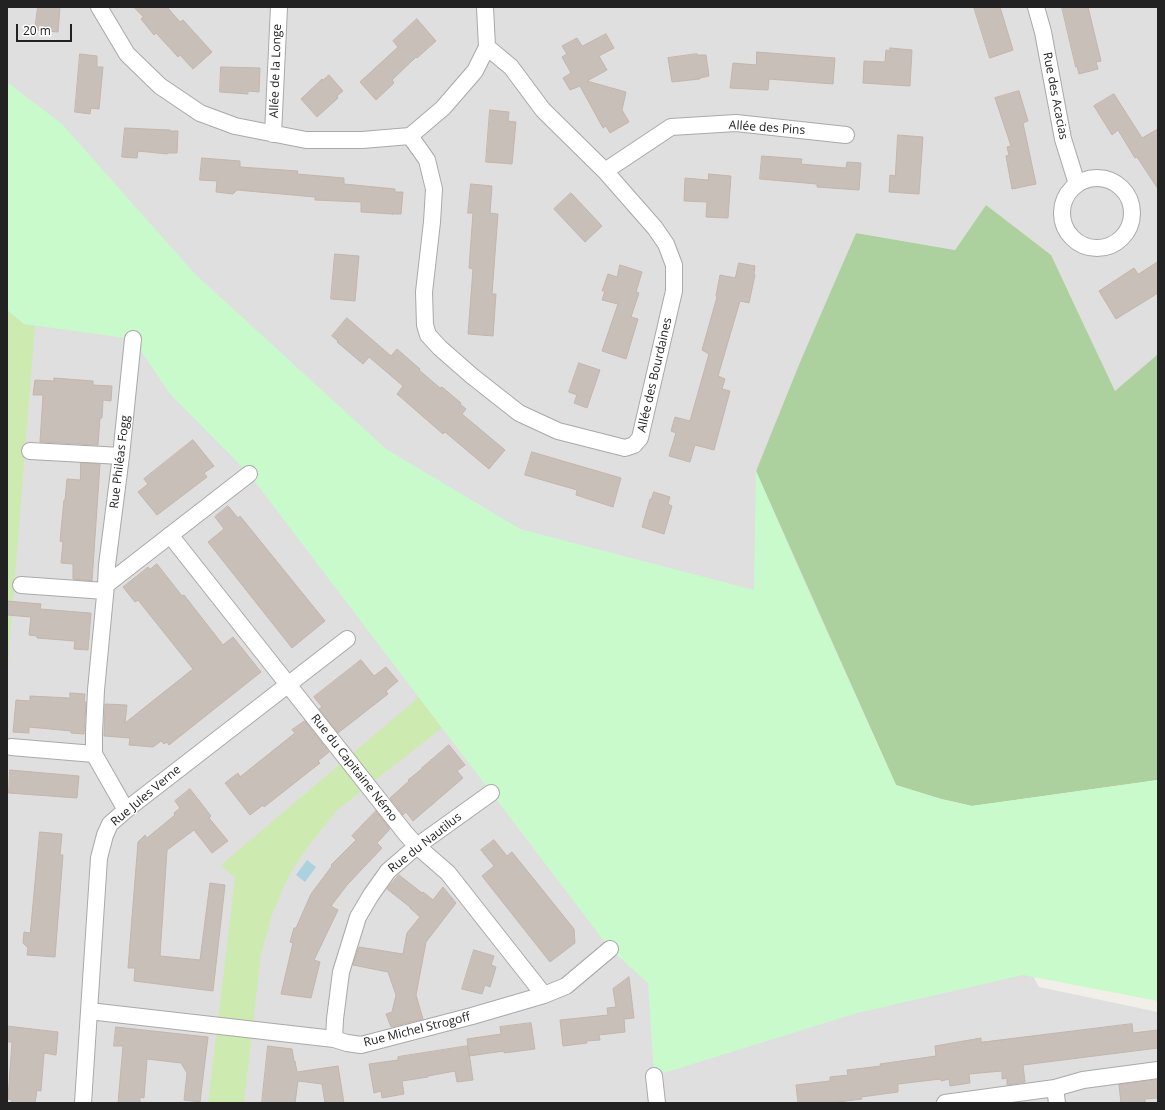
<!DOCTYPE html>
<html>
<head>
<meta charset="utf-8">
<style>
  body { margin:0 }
  #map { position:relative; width:1165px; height:1110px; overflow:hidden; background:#f2efe9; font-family:"Open Sans",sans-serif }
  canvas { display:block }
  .frame { position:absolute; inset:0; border:8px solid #222; pointer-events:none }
  .scale { position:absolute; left:16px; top:24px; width:56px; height:18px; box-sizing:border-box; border:2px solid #222; border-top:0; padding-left:5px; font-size:12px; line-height:14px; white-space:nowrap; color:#222; -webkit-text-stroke:3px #fff; paint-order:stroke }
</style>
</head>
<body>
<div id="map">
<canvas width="1165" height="1110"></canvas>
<div class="frame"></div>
<div class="scale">20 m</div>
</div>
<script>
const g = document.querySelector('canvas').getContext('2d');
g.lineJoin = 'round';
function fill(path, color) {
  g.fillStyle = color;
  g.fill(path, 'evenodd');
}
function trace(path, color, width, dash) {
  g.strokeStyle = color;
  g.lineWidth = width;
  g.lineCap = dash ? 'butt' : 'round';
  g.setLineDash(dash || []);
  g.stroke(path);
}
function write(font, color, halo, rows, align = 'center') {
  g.font = font + ' "Open Sans",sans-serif';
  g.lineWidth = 3;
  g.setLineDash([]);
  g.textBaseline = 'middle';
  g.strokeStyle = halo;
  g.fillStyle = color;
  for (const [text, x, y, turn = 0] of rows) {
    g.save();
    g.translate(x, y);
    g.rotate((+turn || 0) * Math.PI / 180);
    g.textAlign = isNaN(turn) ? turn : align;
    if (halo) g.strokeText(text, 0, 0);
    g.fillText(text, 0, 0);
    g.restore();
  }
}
fill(new Path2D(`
  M 7,7 L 1158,7 L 1158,354 L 1115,392 L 1068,291 L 986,205 L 955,250 L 856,233 L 756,471 L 1039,987 L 1158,1012 L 1158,1103 L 7,1103 Z`), '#e0dfdf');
fill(new Path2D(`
  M 7,310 L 24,324 L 35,326 L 7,677 Z
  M 419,697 L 442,728 L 337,810 L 306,849 L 288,877 L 272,915 L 261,954 L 244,1103 L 208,1103 L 235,878 L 221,865 Z`), '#cdebb0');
fill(new Path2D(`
  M 986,205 L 1051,255 L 1115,391 L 1158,354 L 1158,780 L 972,806 L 941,799 L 896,785 L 756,471 L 801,360 L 856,233 L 955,250 Z`), '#add19e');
fill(new Path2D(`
  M 7,82 L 62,124 L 194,273 L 386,449 L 520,529 L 754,590 L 756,471 L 806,585 L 896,785 L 941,799 L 972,806 L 1158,780 L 1158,1001 L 1023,975 L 857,1013 L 654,1076 L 648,983 L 610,949 L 249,474 L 170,394 L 133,339 L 24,324 L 7,310 Z`), '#c8facc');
fill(new Path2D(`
  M 307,860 L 316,867 L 305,882 L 296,875 Z`), '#aad3df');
const building = new Path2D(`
  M 38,7 L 60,7 L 58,32 L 35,30 Z
  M 134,7 L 167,7 L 180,22 L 183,20 L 212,52 L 193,69 L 180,55 L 178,57 L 156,33 L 154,35 L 141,19 L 143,17 Z
  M 974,7 L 1000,7 L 1013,50 L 990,58 Z
  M 1062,7 L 1088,7 L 1101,61 L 1096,62 L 1098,69 L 1079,74 L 1077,66 L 1076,67 Z
  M 417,19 L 436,41 L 417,58 L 416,57 L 392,80 L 394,83 L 376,100 L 360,82 L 398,47 L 393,41 Z
  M 606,34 L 614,48 L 599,56 L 607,70 L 587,81 L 626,92 L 622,110 L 629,122 L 610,133 L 606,126 L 603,128 L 580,86 L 570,90 L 563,78 L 571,73 L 562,57 L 567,54 L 562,46 L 577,38 L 582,46 Z
  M 890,48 L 912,50 L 910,86 L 863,83 L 864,61 L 885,62 L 886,50 L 890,51 Z
  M 757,52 L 835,58 L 833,84 L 769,79 L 768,90 L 730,88 L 733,63 L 756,65 Z
  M 80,54 L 97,56 L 97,67 L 103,67 L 99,109 L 91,108 L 90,114 L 75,112 Z
  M 697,54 L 697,55 L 706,55 L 709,76 L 700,78 L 700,79 L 672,82 L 668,58 Z
  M 221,67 L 260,68 L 259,92 L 248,91 L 248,94 L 220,92 Z
  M 329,75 L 343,91 L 337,96 L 338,98 L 317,117 L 301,99 L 322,79 L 323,80 Z
  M 1019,91 L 1028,121 L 1023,123 L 1036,184 L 1012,189 L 1006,156 L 1009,155 L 1007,147 L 1011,146 L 995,98 Z
  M 1114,94 L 1142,138 L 1158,129 L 1158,189 L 1137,157 L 1135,158 L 1118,130 L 1112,135 L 1094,106 Z
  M 490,110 L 509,112 L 508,121 L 516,122 L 512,164 L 486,162 Z
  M 125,128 L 170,130 L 170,131 L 178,131 L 177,153 L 168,153 L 167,154 L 138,151 L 137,158 L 122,157 Z
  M 898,135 L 923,137 L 919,194 L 889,192 L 890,175 L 895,176 Z
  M 762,156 L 802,159 L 801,164 L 846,168 L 847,162 L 861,163 L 859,190 L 817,187 L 817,184 L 760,179 Z
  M 202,158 L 240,161 L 240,167 L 298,171 L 297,174 L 344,178 L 344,184 L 395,189 L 395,192 L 403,192 L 401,214 L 392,214 L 393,214 L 361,212 L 361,202 L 315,200 L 315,197 L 237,190 L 233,194 L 216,192 L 217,181 L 200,180 Z
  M 709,174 L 731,176 L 728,218 L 706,217 L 707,202 L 684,201 L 685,178 L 708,180 Z
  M 471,184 L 492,186 L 490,213 L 498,214 L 492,294 L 496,294 L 493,336 L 468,334 L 473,269 L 469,268 L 473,213 L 468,213 Z
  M 571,193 L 602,226 L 585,242 L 554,209 Z
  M 335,254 L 359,256 L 355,301 L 331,299 Z
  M 1158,262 L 1158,293 L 1116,319 L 1099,291 L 1134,268 L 1138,274 Z
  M 739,263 L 755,266 L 754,274 L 755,275 L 749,303 L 740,301 L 718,376 L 725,379 L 722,389 L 730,391 L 714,450 L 695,445 L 690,462 L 669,456 L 676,433 L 671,431 L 675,417 L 690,421 L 709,354 L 702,350 L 717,297 L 716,296 L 720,275 L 735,278 Z
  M 620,265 L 642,272 L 636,292 L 639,293 L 631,317 L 638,319 L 626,359 L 602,351 L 618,304 L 602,300 L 605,291 L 602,291 L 608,274 L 617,277 Z
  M 347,318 L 391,356 L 397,349 L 420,369 L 419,370 L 440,388 L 442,387 L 461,403 L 460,404 L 466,409 L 462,414 L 505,450 L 489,469 L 445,432 L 443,434 L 397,394 L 403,386 L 369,357 L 363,364 L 337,342 L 338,341 L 332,336 Z
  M 579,363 L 600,370 L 587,408 L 574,403 L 577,395 L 569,392 Z
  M 54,378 L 93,381 L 93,385 L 112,386 L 111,401 L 103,400 L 102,418 L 100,418 L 98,445 L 40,442 L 43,395 L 33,395 L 35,380 L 54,381 Z
  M 193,440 L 214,466 L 204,473 L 207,477 L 157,515 L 138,492 L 148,484 L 144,479 Z
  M 532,452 L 621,478 L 613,507 L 576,495 L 577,490 L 525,475 Z
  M 81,463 L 100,464 L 92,581 L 73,579 L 73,564 L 61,563 L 63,542 L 60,541 L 64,500 L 65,500 L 67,479 L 80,480 Z
  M 654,492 L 670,497 L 668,504 L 672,506 L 664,534 L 642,527 L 650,499 L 651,499 Z
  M 228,506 L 238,518 L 240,516 L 325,621 L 292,648 L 208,542 L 224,529 L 215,517 Z
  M 157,564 L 182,596 L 184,595 L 223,645 L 233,637 L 261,672 L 169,745 L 167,742 L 164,744 L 161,741 L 153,747 L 129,745 L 130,738 L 104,736 L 105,704 L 127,705 L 125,723 L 193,669 L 138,600 L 135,602 L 123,587 L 148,567 L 150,569 Z
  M 7,601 L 41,604 L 40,609 L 90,613 L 89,614 L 91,613 L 88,650 L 74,649 L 75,641 L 37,638 L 37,636 L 29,635 L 31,617 L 7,615 Z
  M 361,660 L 374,676 L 386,667 L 398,681 L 386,691 L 388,694 L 338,733 L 319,709 L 322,707 L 314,697 Z
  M 70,693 L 85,694 L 84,702 L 86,702 L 84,734 L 71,733 L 71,731 L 29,727 L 29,733 L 13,732 L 16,700 L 30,701 L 30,696 L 70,698 Z
  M 305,721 L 329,752 L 318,761 L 320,763 L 264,807 L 263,805 L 250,815 L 225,783 L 238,773 L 240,777 L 295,733 L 292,730 Z
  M 449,745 L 465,765 L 457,771 L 463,778 L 413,821 L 406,812 L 403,815 L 390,798 L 409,781 L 408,780 L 423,768 L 422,768 Z
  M 10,770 L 79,776 L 77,798 L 9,793 Z
  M 190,789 L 211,816 L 209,818 L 228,841 L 212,853 L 194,830 L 167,850 L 160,956 L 200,960 L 210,883 L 225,885 L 213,991 L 134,981 L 135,968 L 128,968 L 138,842 L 145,835 L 147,838 L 175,815 L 174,813 L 180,808 L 175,801 Z
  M 376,811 L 390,829 L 377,843 L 382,848 L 347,885 L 331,906 L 338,910 L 314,960 L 320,962 L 311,998 L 281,994 L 293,943 L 290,942 L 294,928 L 296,928 L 311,894 L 332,866 L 331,865 L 356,840 L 352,836 Z
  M 40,832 L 62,834 L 60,855 L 63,855 L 55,957 L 27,955 L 28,948 L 23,943 L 24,932 L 30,933 Z
  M 494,840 L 507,856 L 512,852 L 574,929 L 575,943 L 550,962 L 482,876 L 494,866 L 481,850 Z
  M 399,875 L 422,893 L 423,892 L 433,900 L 443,887 L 456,903 L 426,942 L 416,995 L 423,1019 L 391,1027 L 386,1014 L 392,1012 L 396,995 L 388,972 L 353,965 L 359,947 L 403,954 L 407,933 L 420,917 L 410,908 L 410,907 L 387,889 Z
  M 474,950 L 494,956 L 491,965 L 496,967 L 490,987 L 485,985 L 482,994 L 462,989 Z
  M 629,977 L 634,1018 L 624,1019 L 625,1032 L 599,1035 L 600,1040 L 586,1041 L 587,1043 L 563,1046 L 560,1020 L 608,1015 L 607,1008 L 616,1007 L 613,989 Z
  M 531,1023 L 535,1049 L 504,1053 L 504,1051 L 469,1056 L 467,1039 L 501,1034 L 500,1027 Z
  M 1132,1024 L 1133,1033 L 1158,1030 L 1158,1048 L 1023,1065 L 1025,1082 L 1007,1085 L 1007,1078 L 1002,1079 L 1002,1071 L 969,1074 L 970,1083 L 950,1086 L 949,1079 L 941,1081 L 941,1079 L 898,1084 L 898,1092 L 861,1097 L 862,1099 L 830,1103 L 798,1103 L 796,1085 L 830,1081 L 830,1077 L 848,1075 L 847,1070 L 881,1066 L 880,1064 L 936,1056 L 935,1046 L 981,1038 L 981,1042 Z
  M 7,1026 L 58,1032 L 56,1055 L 44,1053 L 41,1091 L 37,1090 L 35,1103 L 11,1103 L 12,1100 L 8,1099 L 12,1042 L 7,1042 Z
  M 116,1027 L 208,1037 L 200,1102 L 184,1100 L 187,1073 L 181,1063 L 147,1059 L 144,1098 L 140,1097 L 140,1103 L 118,1103 L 123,1046 L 114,1046 Z
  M 268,1046 L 292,1049 L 294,1061 L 295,1061 L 297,1072 L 338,1066 L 344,1103 L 325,1103 L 322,1084 L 298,1081 L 295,1103 L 262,1103 Z
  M 468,1046 L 473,1080 L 457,1082 L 455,1071 L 428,1076 L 428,1077 L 402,1081 L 404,1094 L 382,1098 L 381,1091 L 374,1093 L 369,1064 L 398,1060 L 398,1057 Z
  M 1158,1080 L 1158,1098 L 1145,1099 L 1145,1103 L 1121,1103 L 1119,1085 Z`);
fill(building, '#c7bfb8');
trace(building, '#c4b6ab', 1);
const street = new Path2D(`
  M 99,7 L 127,54 L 160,86 L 200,113 L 235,126 L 306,140 L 362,140 L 410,136 L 443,108 L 475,71 L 487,47 L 485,7
  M 1036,7 L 1043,32 L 1063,139 L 1077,184
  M 273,134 L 279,7
  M 410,136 L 427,160 L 434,189 L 432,222 L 424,292 L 425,325 L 428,335 L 440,348 L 472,376 L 519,413 L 558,431 L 625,448 L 634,445 L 640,438 L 674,291 L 674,265 L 666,244 L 655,228 L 605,171 L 543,110 L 511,67 L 487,47
  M 605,171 L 671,127 L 736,123 L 846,135
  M1062 213a35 35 0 1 1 70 0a35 35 0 1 1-70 0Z
  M 30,451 L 121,456
  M 170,535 L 406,834 L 417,846 L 448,873 L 544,995
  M 21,585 L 105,591
  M 106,585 L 107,565 L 121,456 L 133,339
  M 11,747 L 94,754
  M 126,810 L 94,754 L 94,732 L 96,690 L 106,585 L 249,474
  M 89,1011 L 334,1039 L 347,1043 L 361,1045 L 472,1016 L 544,995 L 566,986 L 610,949
  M 334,1039 L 335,1019 L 341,972 L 358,917 L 371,895 L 388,871 L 417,846 L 491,793
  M 654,1076 L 657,1103
  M 1055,1088 L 1057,1103
  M 83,1103 L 99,858 L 105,835 L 110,824 L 126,810 L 347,639
  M 945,1103 L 1055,1088 L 1083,1080 L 1158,1070`);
trace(street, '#a9a9a9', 18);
trace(street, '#fff', 16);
write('12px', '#222', '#fff', [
  ["Allée de la Longe",276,71,-88],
  ["Rue des Acacias",1055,96,79],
  ["Allée des Pins",767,128,4],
  ["Allée des Bourdaines",655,375,-77],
  ["Rue Philéas Fogg",120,462,-83],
  ["Rue du Capitaine Némo",354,768,52],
  ["Rue Jules Verne",146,796,-40],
  ["Rue du Nautilus",425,843,-38],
  ["Rue Michel Strogoff",417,1030,-14]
]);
</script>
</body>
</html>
